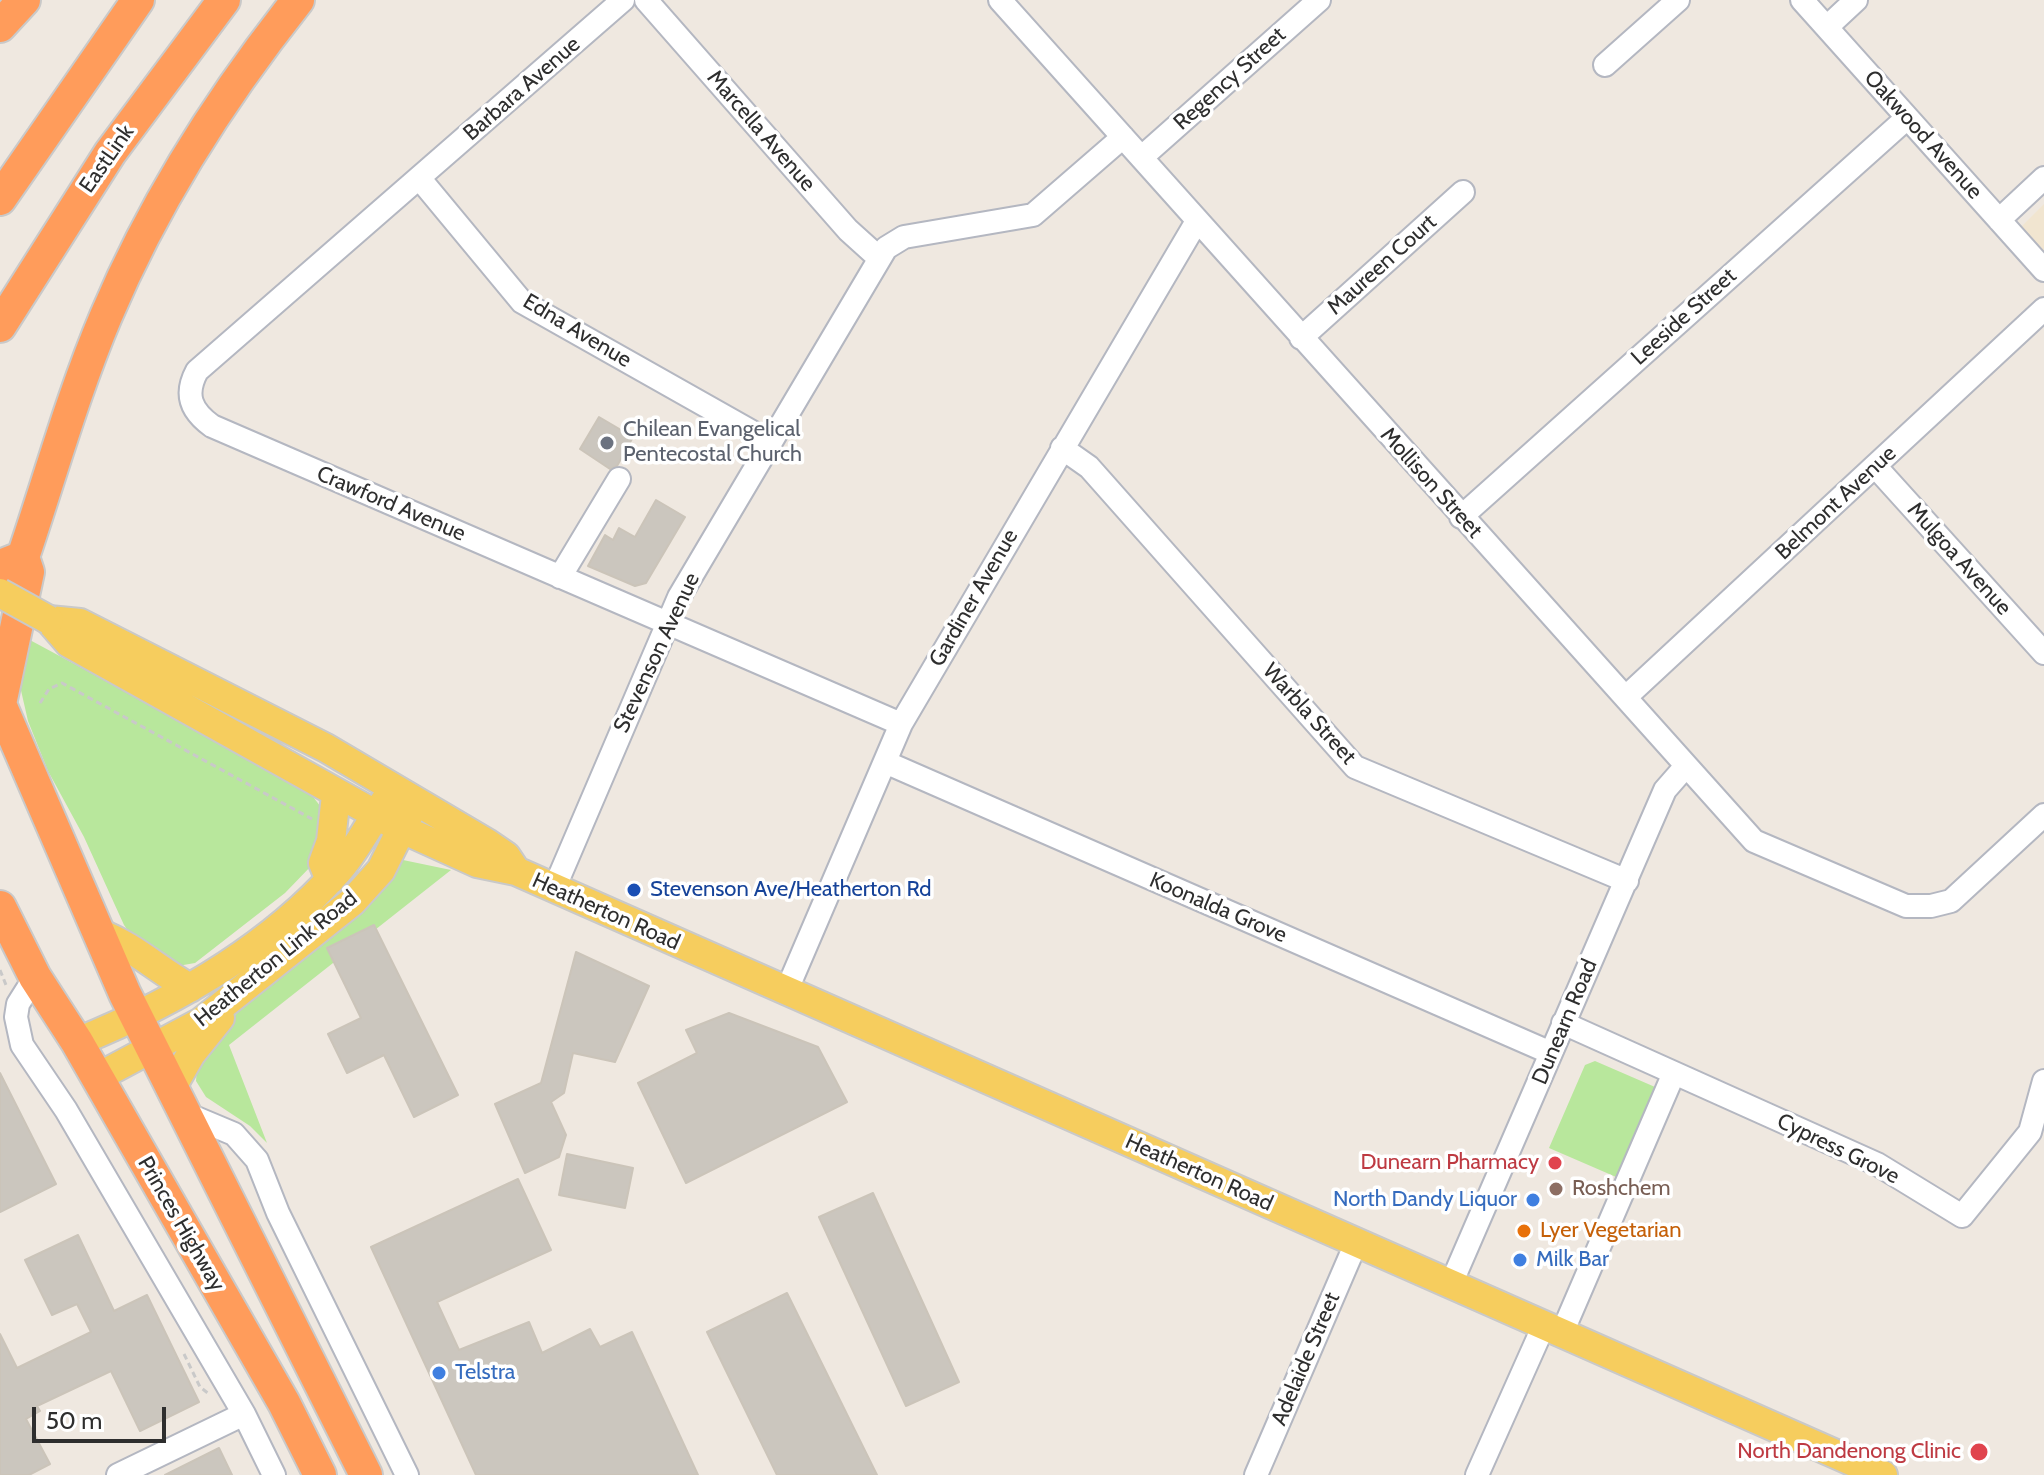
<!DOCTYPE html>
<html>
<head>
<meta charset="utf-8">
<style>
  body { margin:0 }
  #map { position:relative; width:2044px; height:1475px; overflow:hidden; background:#efe8e0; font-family:Cabin,sans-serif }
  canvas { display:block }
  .scale { position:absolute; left:32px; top:1407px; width:134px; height:36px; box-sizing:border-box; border:4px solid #2e2e2e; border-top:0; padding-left:10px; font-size:24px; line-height:28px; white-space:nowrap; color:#2e2e2e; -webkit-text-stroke:6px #fff; paint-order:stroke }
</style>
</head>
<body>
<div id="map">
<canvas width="2044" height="1475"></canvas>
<div class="scale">50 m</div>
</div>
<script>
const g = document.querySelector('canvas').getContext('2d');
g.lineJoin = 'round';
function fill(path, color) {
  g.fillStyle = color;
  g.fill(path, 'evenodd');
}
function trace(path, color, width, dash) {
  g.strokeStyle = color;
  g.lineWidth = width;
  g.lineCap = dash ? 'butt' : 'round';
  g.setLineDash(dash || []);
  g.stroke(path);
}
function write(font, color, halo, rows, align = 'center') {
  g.font = font + ' Cabin,sans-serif';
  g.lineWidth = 7;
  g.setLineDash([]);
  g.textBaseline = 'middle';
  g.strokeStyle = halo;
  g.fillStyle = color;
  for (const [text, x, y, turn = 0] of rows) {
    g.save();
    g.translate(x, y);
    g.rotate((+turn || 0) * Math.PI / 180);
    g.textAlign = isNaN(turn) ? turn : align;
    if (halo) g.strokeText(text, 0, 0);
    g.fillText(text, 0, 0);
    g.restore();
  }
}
fill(new Path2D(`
  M 2044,204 L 2044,253 L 2021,227 Z`), '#f1e5d0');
fill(new Path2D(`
  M 28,639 L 307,789 L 324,811 L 314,863 L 285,893 L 195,963 L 172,967 L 136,942 L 124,925 L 84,837 L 48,771 L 28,721 L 20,686 Z
  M 403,860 L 451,870 L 229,1045 L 267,1143 L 250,1126 L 206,1097 L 196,1081 L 198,1055 L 241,1009 Z
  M 1595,1061 L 1662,1090 L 1623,1180 L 1549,1148 L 1585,1065 Z`), '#b8e79c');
const building = new Path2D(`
  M 599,417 L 633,437 L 617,466 L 610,469 L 580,449 Z
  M 656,500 L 685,517 L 646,583 L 635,586 L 588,566 L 605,535 L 613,540 L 619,528 L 635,537 Z
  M 374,925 L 458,1095 L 414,1117 L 384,1055 L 347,1073 L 328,1034 L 361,1018 L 327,948 Z
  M 576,952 L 649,986 L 615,1062 L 573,1053 L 564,1093 L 551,1102 L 566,1135 L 559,1157 L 525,1173 L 495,1104 L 541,1083 Z
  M 729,1013 L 818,1047 L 847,1102 L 686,1183 L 638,1083 L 697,1053 L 686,1030 Z
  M 0,1073 L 56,1184 L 0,1212 Z
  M 567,1154 L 633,1168 L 625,1208 L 559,1195 Z
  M 518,1179 L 551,1250 L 437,1302 L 459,1350 L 529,1322 L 542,1353 L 590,1329 L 600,1347 L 632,1332 L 698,1475 L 476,1475 L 371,1247 Z
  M 873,1193 L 959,1382 L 906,1406 L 819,1217 Z
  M 78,1235 L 114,1311 L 147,1295 L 199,1402 L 140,1431 L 111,1371 L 37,1406 L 40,1411 L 26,1419 L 50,1464 L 29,1475 L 0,1475 L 0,1334 L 17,1368 L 91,1332 L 77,1304 L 52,1315 L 25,1260 Z
  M 787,1293 L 877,1475 L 777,1475 L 707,1332 Z
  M 219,1448 L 232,1475 L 165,1475 Z`);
fill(building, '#cbc6be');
trace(building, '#cbc4b9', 2);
const minor = new Path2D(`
  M 623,0 L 197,371 C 184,395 191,411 212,426 L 901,724
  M 646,0 L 848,230 L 879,258
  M 1000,0 L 1754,841 L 1906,906 L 1931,906 L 1951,901 L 2044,815
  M 1802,0 L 2044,270
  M 1827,27 L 1856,0
  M 1605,65 L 1678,0
  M 1142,157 L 1319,0
  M 420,179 L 522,302 L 770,442
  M 1999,220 L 2044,178
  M 1301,338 L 1463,192
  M 1062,448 L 1089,467 L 1355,767 L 1627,881
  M 1875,466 L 2044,653
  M 1461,517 L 1907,118
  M 560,577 L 619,479
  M 1627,696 L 2044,309
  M 885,762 L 1551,1053
  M 554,889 L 679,597 L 886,248 L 904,237 L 1033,215 L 1123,137
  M 35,977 L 18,1004 L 16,1017 L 22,1045 L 66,1110 L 244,1414 L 274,1475
  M 786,992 L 901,724 L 1197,221
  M 1563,1023 L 1877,1164 L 1962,1216 L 2030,1132 L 2044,1081
  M 184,1113 L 234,1134 L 257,1160 L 278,1213 L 407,1475
  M 1451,1284 L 1665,790 L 1686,766
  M 1562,1333 L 1674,1073
  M 118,1475 L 244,1414
  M 1256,1475 L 1356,1243
  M 1477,1475 L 1544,1325`);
const major = new Path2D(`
  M 49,620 L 69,643 L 400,828 L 477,863 L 516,871 L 1883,1475
  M 49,620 L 80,623 L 326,748 L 487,843 L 506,856 L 516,871
  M 330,880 L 323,863 L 331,841 L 336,795
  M 99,933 C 133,946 158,970 190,988
  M 77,1042 C 171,1004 268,949 337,872 C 356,851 369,824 385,801
  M 98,1077 L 201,1022 L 352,902 L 381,870 L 410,812
  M 172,1087 L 191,1054 L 220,1018`);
const highway = new Path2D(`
  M 0,26 L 24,0
  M 0,199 L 138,0
  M 0,326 L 110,153 L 224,0
  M 0,571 L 3,565 L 23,557
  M 0,704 L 125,994 L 366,1475
  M 0,704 L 28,572 L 23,557 C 50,477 73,394 106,316 C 154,202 221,97 298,0
  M 0,907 L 35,977 L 77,1042 L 284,1403 L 320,1475`);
trace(minor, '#b4b7c1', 26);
trace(major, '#c9c9c9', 32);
trace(highway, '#c9c9c9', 36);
trace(new Path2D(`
  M 40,703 L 49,689 L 62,683 L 312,819
  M 0,970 L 6,985
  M 184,1354 L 200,1387 L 209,1394`), '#c9c9c9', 3, [6, 4]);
trace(minor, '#fff', 22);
trace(major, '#f6cd5e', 28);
trace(highway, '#ff9c5b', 32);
const majorBridge = new Path2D(`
  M 0,593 L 49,620`);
trace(majorBridge, '#c9c9c9', 32, []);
trace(majorBridge, '#f6cd5e', 28);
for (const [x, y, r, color] of [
  [607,443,8,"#6b7280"],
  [634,890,8,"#1a4fb4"],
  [1555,1163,8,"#e0444e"],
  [1556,1189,8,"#8d6e63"],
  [1533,1200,8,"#3f7fe0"],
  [1524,1231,8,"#e8710a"],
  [1520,1260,8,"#3f7fe0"],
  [439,1373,8,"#3f7fe0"],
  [1979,1452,10,"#e0444e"]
]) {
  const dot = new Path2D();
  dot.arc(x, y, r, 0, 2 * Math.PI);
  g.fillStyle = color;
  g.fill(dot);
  trace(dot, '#fff', 3);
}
write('22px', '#2e2e2e', '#fff', [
  ["Regency Street",1230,79,-42],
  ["Barbara Avenue",522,89,-41],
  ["Marcella Avenue",761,131,49],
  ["Oakwood Avenue",1923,135,48],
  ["EastLink",107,159,-55],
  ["Maureen Court",1382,265,-42],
  ["Leeside Street",1684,317,-42],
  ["Edna Avenue",577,331,31],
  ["Mollison Street",1431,483,48],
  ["Belmont Avenue",1836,503,-43],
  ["Crawford Avenue",391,504,23],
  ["Mulgoa Avenue",1959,559,48],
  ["Gardiner Avenue",974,598,-60],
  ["Stevenson Avenue",657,653,-65],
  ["Warbla Street",1309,714,48],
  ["Koonalda Grove",1218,908,23],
  ["Heatherton Road",606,912,24],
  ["Heatherton Link Road",276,959,-39],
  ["Dunearn Road",1565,1022,-67],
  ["Cypress Grove",1838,1149,26],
  ["Heatherton Road",1199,1173,24],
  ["Princes Highway",181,1224,60],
  ["Adelaide Street",1306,1359,-67]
]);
write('22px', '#5b616d', '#fff', [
  ["Chilean Evangelical",623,430],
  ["Pentecostal Church",623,455]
], 'left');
write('22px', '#164399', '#fff', [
  ["Stevenson Ave/Heatherton Rd",650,890]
], 'left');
write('22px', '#be3a42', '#fff', [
  ["Dunearn Pharmacy",1539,1163],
  ["North Dandenong Clinic",1961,1452]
], 'right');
write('22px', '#785e54', '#fff', [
  ["Roshchem",1572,1189]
], 'left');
write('22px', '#366cbe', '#fff', [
  ["North Dandy Liquor",1517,1200,"right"],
  ["Milk Bar",1536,1260],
  ["Telstra",455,1373]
], 'left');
write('22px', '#c56008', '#fff', [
  ["Lyer Vegetarian",1540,1231]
], 'left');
</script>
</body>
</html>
